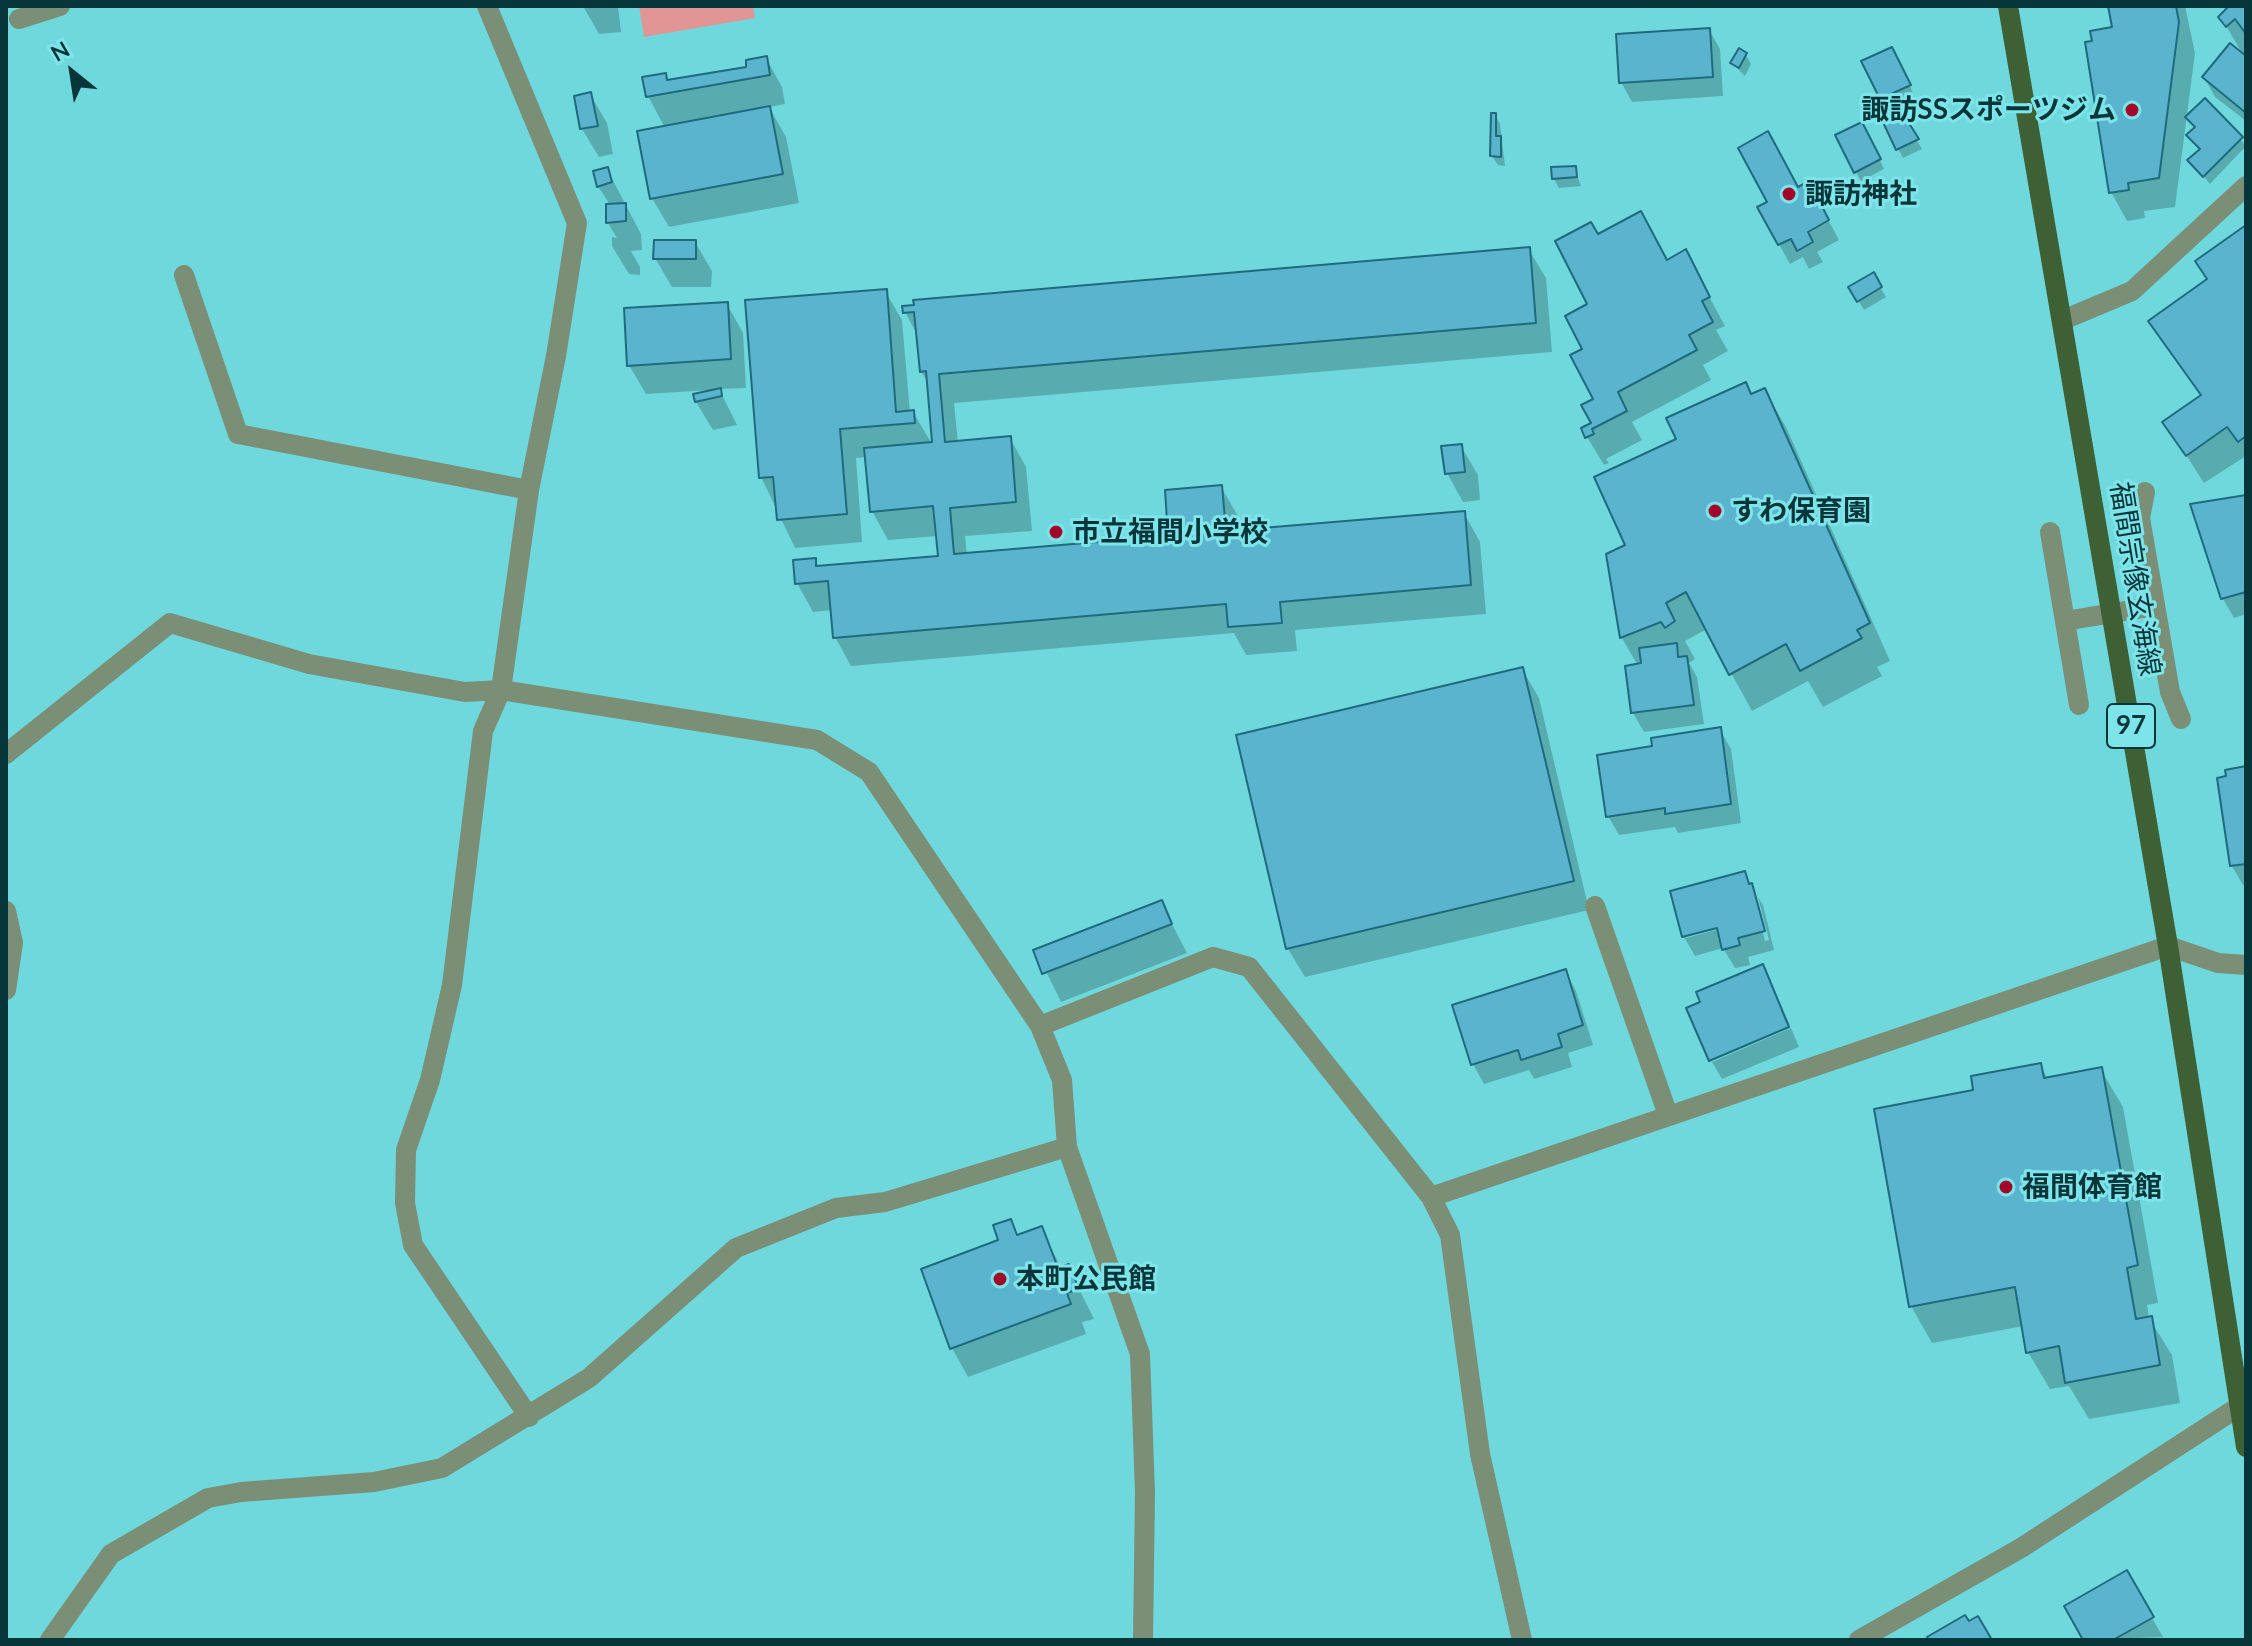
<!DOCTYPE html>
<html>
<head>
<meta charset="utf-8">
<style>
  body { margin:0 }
  #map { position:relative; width:2252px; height:1646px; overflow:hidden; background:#6fd8dc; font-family:Lato,sans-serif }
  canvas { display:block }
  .frame { position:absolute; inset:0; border:8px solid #063639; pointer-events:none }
  .north { position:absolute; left:32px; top:32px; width:80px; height:80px; -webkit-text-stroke:6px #7de5ea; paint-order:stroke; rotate:330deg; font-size:22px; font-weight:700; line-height:32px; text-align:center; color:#063639 }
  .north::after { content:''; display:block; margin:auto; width:28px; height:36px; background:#063639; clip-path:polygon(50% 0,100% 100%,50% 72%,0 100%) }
</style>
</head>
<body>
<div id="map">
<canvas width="2252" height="1646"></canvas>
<div class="frame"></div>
<div class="north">N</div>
</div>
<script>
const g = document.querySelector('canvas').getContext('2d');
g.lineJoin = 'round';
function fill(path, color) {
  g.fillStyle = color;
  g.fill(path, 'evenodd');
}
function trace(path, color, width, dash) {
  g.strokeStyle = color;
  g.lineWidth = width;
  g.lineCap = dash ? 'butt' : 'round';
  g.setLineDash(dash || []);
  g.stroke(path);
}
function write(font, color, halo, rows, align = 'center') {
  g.font = font + ' Lato,"Noto Sans JP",sans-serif';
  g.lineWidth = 6;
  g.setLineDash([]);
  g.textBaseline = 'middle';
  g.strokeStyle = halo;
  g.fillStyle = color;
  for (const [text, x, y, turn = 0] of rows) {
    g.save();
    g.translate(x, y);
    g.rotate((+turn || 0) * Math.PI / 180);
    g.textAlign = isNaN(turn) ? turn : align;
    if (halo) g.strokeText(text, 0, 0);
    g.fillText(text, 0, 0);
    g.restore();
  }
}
fill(new Path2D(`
  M 639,6 L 753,6 L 755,18 L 644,37 Z`), '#e29595');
fill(new Path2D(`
  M 583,6 L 618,6 L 621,32 L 599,34 Z
  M 2110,6 L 2185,6 L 2195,53 L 2175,207 L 2144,211 L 2145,218 L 2127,221 L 2111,192 L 2115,29 Z
  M 2226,6 L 2246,6 L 2246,53 L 2243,55 L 2221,17 L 2229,10 Z
  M 1709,30 L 1720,49 L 1723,96 L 1632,102 L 1621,82 Z
  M 1746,55 L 1751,64 L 1745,76 L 1732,63 Z
  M 766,58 L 782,87 L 785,104 L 769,107 L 786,137 L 799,203 L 669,227 L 652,198 L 665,128 L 648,96 L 665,75 L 669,82 L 749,68 Z
  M 1897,58 L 1914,95 L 1887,107 L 1881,98 Z
  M 2246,58 L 2246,121 L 2215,97 L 2204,77 Z
  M 590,94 L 607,123 L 613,154 L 599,157 L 582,129 Z
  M 2205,101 L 2246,146 L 2210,184 L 2190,160 L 2200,151 L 2188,136 L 2195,129 L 2188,118 Z
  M 1899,111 L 1922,149 L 1903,158 L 1883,119 Z
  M 1495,115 L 1500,124 L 1505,166 L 1498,165 L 1492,156 Z
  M 1867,133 L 1884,169 L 1861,181 L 1856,172 Z
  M 1574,168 L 1581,186 L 1559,188 L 1554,179 Z
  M 607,169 L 641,234 L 642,250 L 631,251 L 640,267 L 640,275 L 629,274 L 612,246 L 612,237 L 617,238 L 608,223 L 610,205 L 598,186 Z
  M 1798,189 L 1819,203 L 1839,240 L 1817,252 L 1823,262 L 1809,269 L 1803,257 L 1790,264 L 1779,244 L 1769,203 Z
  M 2246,227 L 2246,456 L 2204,483 L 2165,422 L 2201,397 L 2151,321 L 2208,281 Z
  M 1597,237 L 1667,262 L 1685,252 L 1725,326 L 1716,330 L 1728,351 L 1703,365 L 1711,380 L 1632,422 L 1642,440 L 1606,459 L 1609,463 L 1604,465 L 1587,437 L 1594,424 L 1595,400 L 1585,350 Z
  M 695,242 L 712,271 L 711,287 L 672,287 L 655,258 Z
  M 1529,250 L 1546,278 L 1552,352 L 954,403 L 958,443 L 1010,438 L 1026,467 L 1032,531 L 965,536 L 967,555 L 1171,538 L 1221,487 L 1238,516 L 1239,532 L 1464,513 L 1480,542 L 1486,614 L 1295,630 L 1297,651 L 1246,655 L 1234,633 L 851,666 L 835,637 L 833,610 L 813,612 L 797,583 L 815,560 L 819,567 L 940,558 L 938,536 L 888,540 L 872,511 L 867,457 L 856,458 L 862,542 L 795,548 L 761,477 L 885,291 L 902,320 L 910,413 L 913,412 L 935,449 L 929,385 L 921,371 L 918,336 L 905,312 Z
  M 1873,275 L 1886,297 L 1864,310 L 1851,288 Z
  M 727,304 L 743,333 L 746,388 L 719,389 L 737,425 L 713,430 L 696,402 L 711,390 L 646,394 L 629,365 Z
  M 1764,390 L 1786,427 L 1890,661 L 1877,667 L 1882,676 L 1823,707 L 1808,681 L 1752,711 L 1707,629 L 1685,641 L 1695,659 L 1689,663 L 1697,677 L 1704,724 L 1644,732 L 1633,713 L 1638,666 L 1622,638 L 1608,555 L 1628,546 L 1678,440 Z
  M 1461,446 L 1478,475 L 1480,500 L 1463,502 L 1447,473 Z
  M 2246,497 L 2246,614 L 2234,618 L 2223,599 L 2193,506 Z
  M 1522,669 L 1539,698 L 1589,910 L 1305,977 L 1288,949 L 1238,737 Z
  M 1720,730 L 1731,749 L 1741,823 L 1678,833 L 1675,827 L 1619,835 L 1608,816 L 1654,748 Z
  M 2246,768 L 2246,885 L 2243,885 L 2232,866 Z
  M 1744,874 L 1756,893 L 1752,889 L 1765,941 L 1769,940 L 1758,897 L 1763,905 L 1774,950 L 1748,957 L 1750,965 L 1735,968 L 1723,948 L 1695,956 L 1684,937 L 1672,892 ZM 1726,924 L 1727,927 L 1686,938 L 1686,934 Z
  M 1161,903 L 1187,953 L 1061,1002 L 1036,951 Z
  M 1762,966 L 1790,1025 L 1710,1058 Z
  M 1565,971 L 1576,991 L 1593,1045 L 1568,1053 L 1572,1067 L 1534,1079 L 1529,1070 L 1484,1084 L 1473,1064 Z
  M 1791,1028 L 1799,1047 L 1722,1079 L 1712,1062 Z
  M 2040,1066 L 2048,1079 L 2101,1070 L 2123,1107 L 2158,1303 L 2147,1305 L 2149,1318 L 2172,1355 L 2180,1403 L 2089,1419 L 2069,1386 L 2050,1389 L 2028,1352 L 2024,1326 L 1932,1343 L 1911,1306 L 1976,1092 Z
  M 1010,1221 L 1019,1237 L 1041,1229 L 1062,1269 L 1068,1267 L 1094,1319 L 1082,1322 L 1086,1334 L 968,1377 L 952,1348 Z
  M 2126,1573 L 2163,1637 L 2085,1640 Z`), '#0003');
const building = new Path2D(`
  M 2108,6 L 2176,6 L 2179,22 L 2159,178 L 2128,183 L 2129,190 L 2109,193 L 2085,42 L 2092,41 L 2090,31 L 2112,27 Z
  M 2246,6 L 2246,34 L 2235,19 L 2226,27 L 2218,17 L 2229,6 Z
  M 1710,28 L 1713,77 L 1619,83 L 1616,34 Z
  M 2230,43 L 2246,56 L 2246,113 L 2202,77 Z
  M 1892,47 L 1911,85 L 1880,99 L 1861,61 Z
  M 1739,48 L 1747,53 L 1739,68 L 1730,63 Z
  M 767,56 L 770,75 L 646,97 L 642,77 L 666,73 L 667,80 L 746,67 L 746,60 Z
  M 591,92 L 598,126 L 580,129 L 574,96 Z
  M 2205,98 L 2243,137 L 2203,177 L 2187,160 L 2200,149 L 2186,135 L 2195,127 L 2185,117 Z
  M 770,106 L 783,174 L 650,199 L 637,131 Z
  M 1900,109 L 1919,139 L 1896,150 L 1881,118 Z
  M 1491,113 L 1496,113 L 1496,136 L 1501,136 L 1501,157 L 1490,156 Z
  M 1862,122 L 1881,159 L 1854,173 L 1835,135 Z
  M 1768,131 L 1798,187 L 1809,181 L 1829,220 L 1808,232 L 1813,242 L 1797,251 L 1791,239 L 1778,245 L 1757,207 L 1767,202 L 1738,148 Z
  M 1576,166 L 1577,177 L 1552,179 L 1551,167 Z
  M 608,167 L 612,182 L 597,187 L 593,171 Z
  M 626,203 L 626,221 L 606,223 L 606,204 Z
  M 1641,211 L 1667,260 L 1686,249 L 1710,297 L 1702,301 L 1713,322 L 1689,335 L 1697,350 L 1618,392 L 1627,411 L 1592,429 L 1594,434 L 1585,438 L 1581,428 L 1591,423 L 1581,405 L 1593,399 L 1570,355 L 1582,349 L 1565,316 L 1587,304 L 1555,241 L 1591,222 L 1598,234 Z
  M 2246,225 L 2246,436 L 2238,442 L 2227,427 L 2186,456 L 2162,422 L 2201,395 L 2148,321 L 2207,279 L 2195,261 Z
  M 654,240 L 696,240 L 696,259 L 653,259 Z
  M 1530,247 L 1536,323 L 939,374 L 945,442 L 1011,436 L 1016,502 L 950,508 L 954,554 L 1168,536 L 1165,490 L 1222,485 L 1226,531 L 1465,511 L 1471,585 L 1280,602 L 1282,623 L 1228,627 L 1226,604 L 833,638 L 828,581 L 795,584 L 793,560 L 816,558 L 816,566 L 938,556 L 933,506 L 870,512 L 864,448 L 932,442 L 926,371 L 920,372 L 914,312 L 903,313 L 902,306 L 914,305 L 913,300 Z
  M 1874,272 L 1882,287 L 1857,302 L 1848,287 Z
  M 887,289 L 896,412 L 914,410 L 915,423 L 840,429 L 847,514 L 777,520 L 773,477 L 759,478 L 745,300 Z
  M 728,302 L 731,359 L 627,366 L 624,308 Z
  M 1746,382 L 1751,394 L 1765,388 L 1870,623 L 1857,630 L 1862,638 L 1800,671 L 1786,644 L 1729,675 L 1686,592 L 1666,603 L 1675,621 L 1665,628 L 1661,622 L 1620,638 L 1606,554 L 1625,545 L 1594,477 L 1676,439 L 1666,418 Z
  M 721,388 L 722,396 L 695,402 L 693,394 Z
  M 1462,444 L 1465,472 L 1445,474 L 1441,446 Z
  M 2246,495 L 2246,592 L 2221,599 L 2190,504 Z
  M 1677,643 L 1678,657 L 1687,656 L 1694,705 L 1631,713 L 1625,666 L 1641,663 L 1639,648 Z
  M 1523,667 L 1574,881 L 1286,949 L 1236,735 Z
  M 1721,727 L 1731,804 L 1665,814 L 1665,808 L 1606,817 L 1597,755 L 1652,746 L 1651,738 Z
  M 2246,766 L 2246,864 L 2230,866 L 2217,778 L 2226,776 L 2225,770 Z
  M 1745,871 L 1749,884 L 1752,883 L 1765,931 L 1738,938 L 1740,945 L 1722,950 L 1717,928 L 1682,937 L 1670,891 Z
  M 1162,900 L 1172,924 L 1042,974 L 1033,950 Z
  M 1763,964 L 1789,1027 L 1709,1061 L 1686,1008 L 1700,1002 L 1696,992 Z
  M 1566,969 L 1583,1025 L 1558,1034 L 1562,1047 L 1521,1060 L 1518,1050 L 1471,1065 L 1452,1005 Z
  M 2041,1063 L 2044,1078 L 2102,1067 L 2138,1265 L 2127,1268 L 2136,1319 L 2152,1316 L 2160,1365 L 2065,1383 L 2059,1346 L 2026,1353 L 2015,1287 L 1909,1307 L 1874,1109 L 1973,1090 L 1971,1076 Z
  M 1011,1219 L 1017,1235 L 1042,1226 L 1058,1268 L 1069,1264 L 1079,1289 L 1067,1293 L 1071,1304 L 950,1349 L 921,1269 L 998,1240 L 993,1225 Z
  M 2127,1570 L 2154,1617 L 2113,1640 L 2083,1640 L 2064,1606 Z
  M 1965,1615 L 1969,1621 L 1978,1616 L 1992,1640 L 1929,1640 L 1927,1637 Z`);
fill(building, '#5ab4ce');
trace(building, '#1f6b7e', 2);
trace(new Path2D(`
  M 1595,906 L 1668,1115`), '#7b8e76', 20);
trace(new Path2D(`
  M 2145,492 L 2140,518 L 2170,692 L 2181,719
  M 2050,532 L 2079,705
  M 2065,621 L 2155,606`), '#7b8e76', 20);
trace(new Path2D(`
  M 487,6 L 577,223 L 556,356 L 529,490 L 501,690 L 483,731 L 452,985 L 430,1080 L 406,1150 L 405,1203 L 413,1245 L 529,1417
  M 19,19 L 60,6
  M 184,275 L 238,434 L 529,490
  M 2063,320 L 2132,291 L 2246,186
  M 6,754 L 170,623 L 309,664 L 465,692 L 501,690 L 817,740 L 869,772 L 1040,1026 L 1062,1080 L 1067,1147 L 1140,1354 L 1145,1493 L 1143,1640
  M 6,911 L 13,943 L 6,990
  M 1040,1026 L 1213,957 L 1249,967 L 1431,1197 L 1450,1235 L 1480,1454 L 1522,1640
  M 1431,1197 L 2168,946 L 2218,963 L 2246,965
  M 50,1640 L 111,1554 L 208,1498 L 241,1492 L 374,1482 L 442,1468 L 589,1378 L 736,1248 L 836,1208 L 885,1202 L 1067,1147
  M 1859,1640 L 2021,1548 L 2246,1402`), '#7b8e76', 20);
trace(new Path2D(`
  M 2008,6 L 2168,946 L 2246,1447`), '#3d6035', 20);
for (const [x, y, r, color] of [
  [2132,110,8,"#a3052a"],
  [1789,194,8,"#a3052a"],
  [1715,511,8,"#a3052a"],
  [1056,532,8,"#a3052a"],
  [2006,1187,8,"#a3052a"],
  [1000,1279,8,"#a3052a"]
]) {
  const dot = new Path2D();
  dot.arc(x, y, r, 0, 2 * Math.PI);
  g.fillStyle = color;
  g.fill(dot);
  trace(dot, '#7de5ea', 3);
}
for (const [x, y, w] of [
  [2131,726,48]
]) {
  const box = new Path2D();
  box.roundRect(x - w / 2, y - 22, w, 44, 6);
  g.fillStyle = '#7de5ea';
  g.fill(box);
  trace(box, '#063639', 2);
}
write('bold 26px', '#063639', null, [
  ["97",2131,726]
]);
write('bold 28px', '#063639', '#7de5ea', [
  ["諏訪SSスポーツジム",2116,110,"right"],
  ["諏訪神社",1805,194],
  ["すわ保育園",1731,511],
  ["市立福間小学校",1072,532],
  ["福間体育館",2022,1187],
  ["本町公民館",1016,1279]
], 'left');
write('28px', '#063639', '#7de5ea', [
  ["福間宗像玄海線",2135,579,81]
]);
</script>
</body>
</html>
